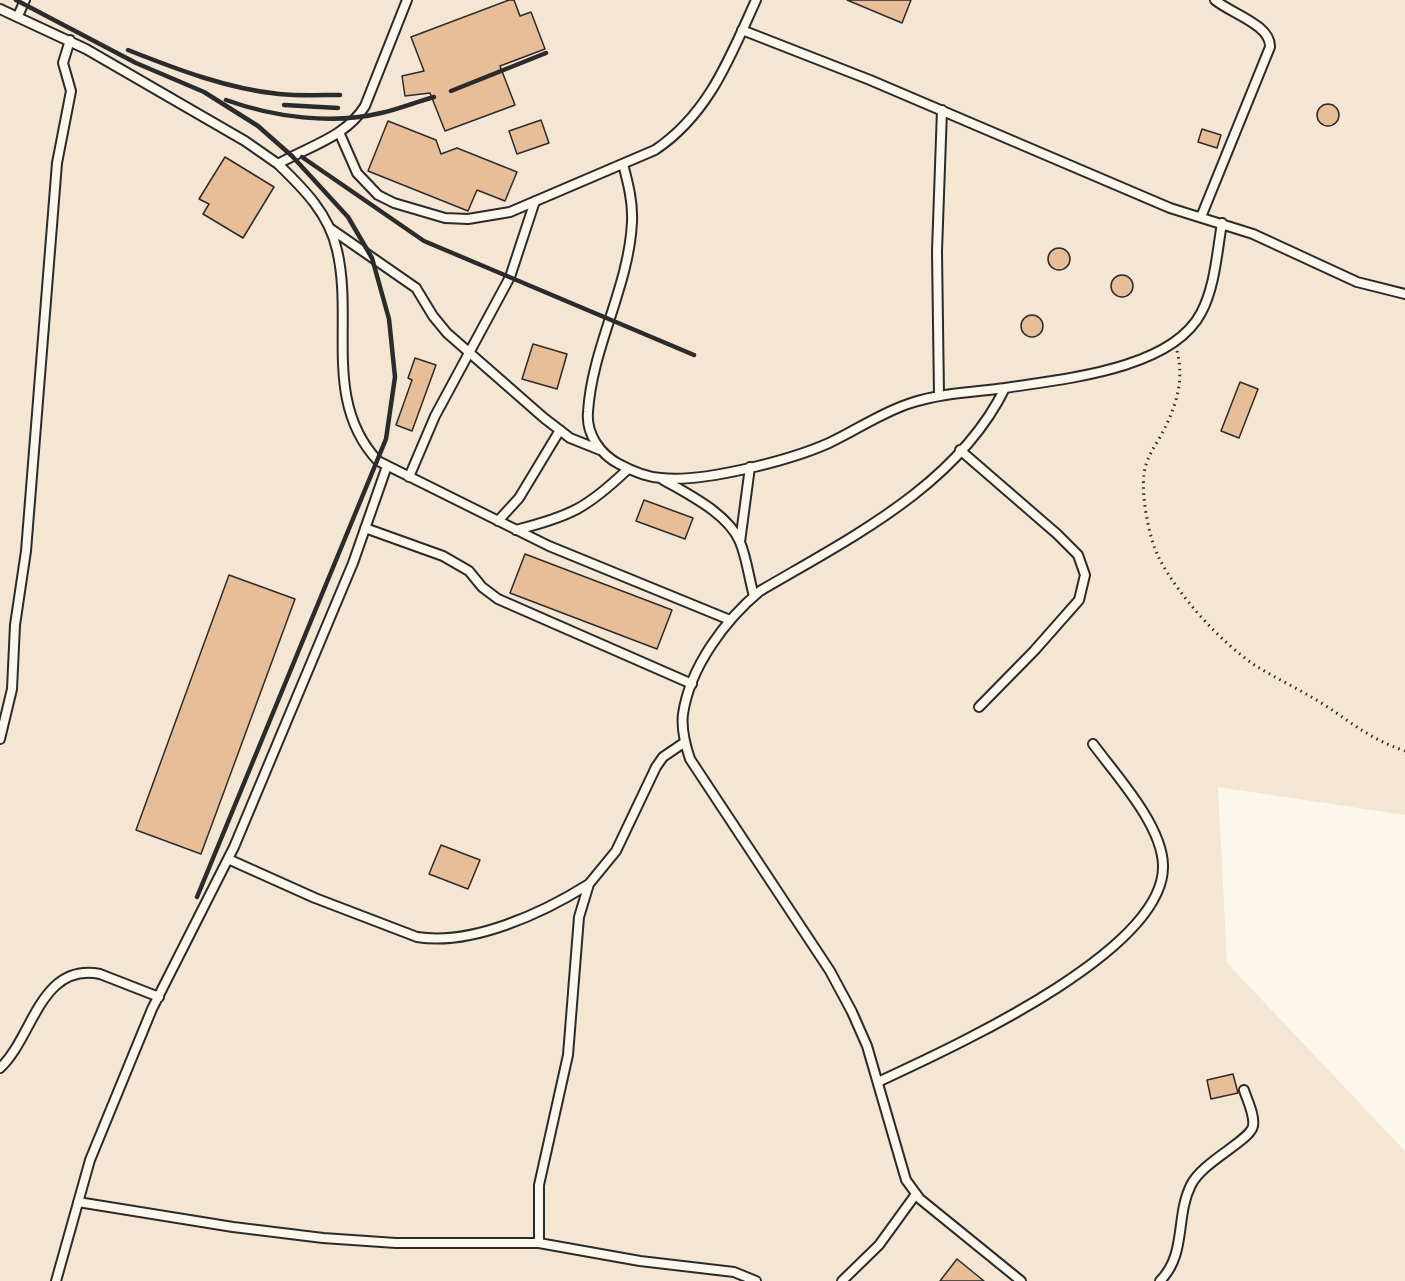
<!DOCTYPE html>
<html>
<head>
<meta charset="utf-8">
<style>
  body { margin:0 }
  canvas { display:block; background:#fbf7ec }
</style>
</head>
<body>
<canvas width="1405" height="1281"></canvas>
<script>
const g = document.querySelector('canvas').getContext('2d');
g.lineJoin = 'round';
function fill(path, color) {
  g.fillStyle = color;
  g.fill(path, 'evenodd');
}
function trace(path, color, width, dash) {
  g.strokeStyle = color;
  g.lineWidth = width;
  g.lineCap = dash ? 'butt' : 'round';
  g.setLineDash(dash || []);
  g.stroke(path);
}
fill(new Path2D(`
  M 0,0 L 1405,0 L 1405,815 L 1218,787 L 1227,963 L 1405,1151 L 1405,1281 L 0,1281 Z`), '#f5e6d3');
const building = new Path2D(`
  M 509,0 L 514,0 L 520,16 L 531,12 L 545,49 L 500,66 L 515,105 L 445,131 L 430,93 L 405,96 L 402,76 L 424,71 L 411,37 Z
  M 847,0 L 911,0 L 902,23 Z
  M1317 115a11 11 0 1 1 22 0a11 11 0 1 1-22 0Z
  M 541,120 L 549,143 L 517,154 L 509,131 Z
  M 388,121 L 436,140 L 441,154 L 457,148 L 517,172 L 505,201 L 477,190 L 468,211 L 368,171 Z
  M 1202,129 L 1221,135 L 1217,148 L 1198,142 Z
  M 225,157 L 274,187 L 243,238 L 203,214 L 209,204 L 199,199 Z
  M1048 259a11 11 0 1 1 22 0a11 11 0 1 1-22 0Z
  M1111 286a11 11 0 1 1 22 0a11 11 0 1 1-22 0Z
  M1021 326a11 11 0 1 1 22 0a11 11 0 1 1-22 0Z
  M 533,344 L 567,354 L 557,389 L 522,379 Z
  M 415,358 L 436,365 L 412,431 L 396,425 L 412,380 L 408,378 Z
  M 1240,382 L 1258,389 L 1239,438 L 1221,431 Z
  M 644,500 L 693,518 L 685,539 L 636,521 Z
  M 525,554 L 672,610 L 657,649 L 510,593 Z
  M 229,575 L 295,599 L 201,854 L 136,830 Z
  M 441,845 L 480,860 L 468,889 L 429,874 Z
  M 1233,1074 L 1238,1093 L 1211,1099 L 1207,1080 Z
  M 957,1259 L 984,1281 L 940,1281 Z`);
fill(building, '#e8be98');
trace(building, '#2b2b2b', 1.5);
const service = new Path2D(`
  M 0,9 L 86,49 L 245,141 L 278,164 C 309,146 346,137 365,106 L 407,0
  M 18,16 L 25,0
  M 742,30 L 870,80 L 1170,208 L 1253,234 L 1357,282 L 1405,294
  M 339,132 L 357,173 L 378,195 L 394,203 L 445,218 L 468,219 L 510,212 L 655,150 C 709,114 730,57 756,0
  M 278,164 C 304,189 329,214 337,250 C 354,322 322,401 378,461 L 549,546 L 730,620
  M 623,164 C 628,183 633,202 632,222 C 629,287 592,347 588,412 C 586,434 600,454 619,464 C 632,471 646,477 661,478 C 703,483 791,460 829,443 C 857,430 882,412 911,403 C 941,393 974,392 1005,388
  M 1201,217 L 1270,47 C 1271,25 1232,14 1215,0
  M 331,229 L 416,288 L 433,316 L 447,333 L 544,418 L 570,438 L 600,450
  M 939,395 L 937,251 L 942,110
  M 960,450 L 1057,534 L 1078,555 L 1085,575 L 1079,600 L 1034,651 L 979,707
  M 409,477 L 435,416 L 510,277 L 535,201
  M 662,479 C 687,494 728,513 740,542 C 747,559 749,579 754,596
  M 498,521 L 519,498 L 560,430
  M 365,528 L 443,556 L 469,571 L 482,587 L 498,599 L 692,684
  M 516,530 C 571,516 587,508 628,469
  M 740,542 L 750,467
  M 0,739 L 12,689 L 15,625 L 26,551 L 57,163 L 71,91 L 63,63 L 70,40
  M 228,859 L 315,898 L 417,937 C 472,946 543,913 589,884
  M 0,1068 C 33,1038 40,962 100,974 L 159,997
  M 878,1082 C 946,1050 1166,952 1163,865 C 1162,825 1116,775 1093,744
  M 78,1202 L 233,1227 L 323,1238 L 396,1243 L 539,1243 L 640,1261 L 734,1272 L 756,1281
  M 539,1243 L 539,1185 L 568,1055 L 579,917 L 589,884 L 616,851 L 656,767 L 663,757 L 685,742
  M 56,1281 L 90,1160 L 152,1009 L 234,847 L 353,563 L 387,466
  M 842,1281 L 879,1245 L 916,1194
  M 1021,1281 L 920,1199 L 906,1180 L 867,1046 L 852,1012 L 830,971 L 690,759 C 685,744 681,729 683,714 C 690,667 725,620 760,591 C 850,538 957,486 1005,388 C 1062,379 1171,370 1201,313 C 1215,287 1217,252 1222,223
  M 1160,1281 C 1187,1254 1175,1217 1191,1185 C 1203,1161 1250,1141 1253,1126 C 1255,1115 1247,1100 1244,1090`);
trace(service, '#2b2b2b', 12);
trace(new Path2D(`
  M 1177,351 C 1185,382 1175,410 1160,437 C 1153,449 1146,459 1144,474 C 1141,495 1149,539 1159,558 C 1178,595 1221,643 1256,666 C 1277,679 1301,690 1323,704 C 1354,724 1368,738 1405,751`), '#2b2b2b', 3, [1.5, 4.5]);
trace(service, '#fbf7ec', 8);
trace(new Path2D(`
  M 16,0 L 136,63 L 204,92 L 258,126 L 292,156 L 348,217 L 372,258 L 389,319 L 395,377 L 386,439 L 197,897
  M 128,50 C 176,69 228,89 279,94 C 299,96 320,95 340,95
  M 451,91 L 546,53
  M 226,100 C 273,117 332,125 381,113 C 399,109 416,102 434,97
  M 284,105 L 338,108
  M 302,157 L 424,241 L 694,355`), '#2b2b2b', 4.5);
</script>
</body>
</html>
